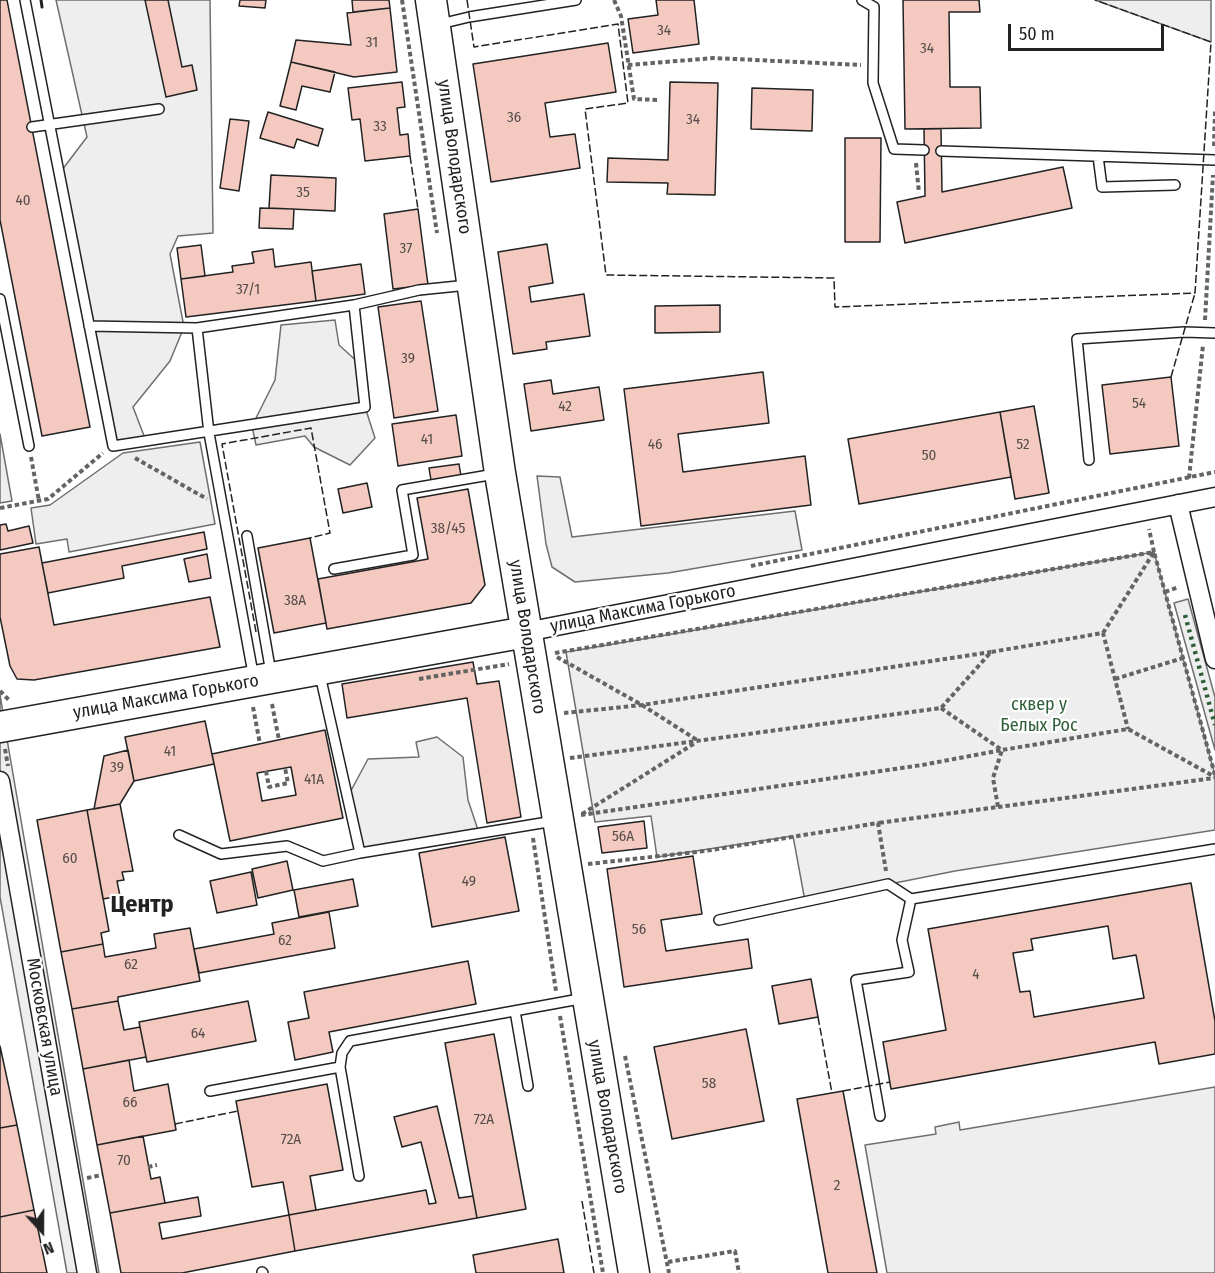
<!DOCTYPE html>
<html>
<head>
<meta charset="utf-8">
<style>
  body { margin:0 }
  #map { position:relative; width:1215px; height:1273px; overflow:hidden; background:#fff; font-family:"Fira Sans Condensed",sans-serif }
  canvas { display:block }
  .north { position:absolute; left:12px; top:1201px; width:60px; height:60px; -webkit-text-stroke:4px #fff; paint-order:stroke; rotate:159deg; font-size:16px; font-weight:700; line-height:24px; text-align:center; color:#222 }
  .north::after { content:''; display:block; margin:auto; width:21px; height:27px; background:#222; clip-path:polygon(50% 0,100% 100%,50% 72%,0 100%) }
  .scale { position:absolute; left:1008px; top:24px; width:156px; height:27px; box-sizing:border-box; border:3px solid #222; border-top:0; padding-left:8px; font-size:18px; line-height:21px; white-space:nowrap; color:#222; -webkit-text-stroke:4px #fff; paint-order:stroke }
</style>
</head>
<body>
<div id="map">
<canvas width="1215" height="1273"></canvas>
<div class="north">N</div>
<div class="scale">50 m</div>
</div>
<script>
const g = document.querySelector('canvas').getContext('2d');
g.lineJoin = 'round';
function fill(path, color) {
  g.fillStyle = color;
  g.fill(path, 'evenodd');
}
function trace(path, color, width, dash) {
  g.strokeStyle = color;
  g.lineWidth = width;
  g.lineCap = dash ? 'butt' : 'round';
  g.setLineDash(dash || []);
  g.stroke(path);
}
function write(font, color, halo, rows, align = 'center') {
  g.font = font + ' "Fira Sans Condensed",sans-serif';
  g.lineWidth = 4.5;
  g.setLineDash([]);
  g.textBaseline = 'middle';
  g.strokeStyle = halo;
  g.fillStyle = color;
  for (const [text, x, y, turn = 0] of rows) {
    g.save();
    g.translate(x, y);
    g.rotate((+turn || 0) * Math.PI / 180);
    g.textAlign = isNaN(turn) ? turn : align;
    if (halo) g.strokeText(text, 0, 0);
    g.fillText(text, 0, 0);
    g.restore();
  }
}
const green = new Path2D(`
  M 56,0 L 210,0 L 213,233 L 178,236 L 170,254 L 184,327 L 170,361 L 133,407 L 146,441 L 113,446 L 59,174 L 87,137 Z
  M 1095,0 L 1211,0 L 1211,42 Z
  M 335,320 L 339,345 L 361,365 L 365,407 L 375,438 L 350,465 L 314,447 L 305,436 L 256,445 L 252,426 L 275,380 L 281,325 Z
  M 0,434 L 12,501 L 0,503 Z
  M 200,442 L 215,524 L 69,552 L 67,539 L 36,544 L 31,508 L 50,505 L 123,453 Z
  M 537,476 L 560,477 L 572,537 L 795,511 L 802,550 L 668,573 L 575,582 L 552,567 L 546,544 Z
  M 1154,552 L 1215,775 L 1215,830 L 955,871 L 805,901 L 793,836 L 657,857 L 651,816 L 595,822 L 566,652 Z
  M 1188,599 L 1215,697 L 1215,750 L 1174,603 Z
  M 0,694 L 8,745 L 99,1273 L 67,1273 L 0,897 Z
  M 437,737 L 463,757 L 468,800 L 479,833 L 360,853 L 347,798 L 368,759 L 419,757 L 416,742 Z
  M 1215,1087 L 1215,1273 L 887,1273 L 865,1145 L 936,1134 L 935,1127 L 959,1122 L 960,1130 Z`);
fill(green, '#eee');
trace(green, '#6f6f6f', 1.5);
const building = new Path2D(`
  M 0,0 L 7,0 L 90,427 L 42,436 L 0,220 Z
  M 145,0 L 168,0 L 182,67 L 192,65 L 197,90 L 166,97 Z
  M 240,0 L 266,0 L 265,8 L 239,6 Z
  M 352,0 L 389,0 L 390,8 L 353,12 Z
  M 656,0 L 694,0 L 699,44 L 633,53 L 628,19 L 658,15 Z
  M 903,0 L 979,0 L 980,12 L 949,12 L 950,87 L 980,87 L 981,128 L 905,129 Z
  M 390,8 L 397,72 L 354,77 L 291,62 L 296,40 L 351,45 L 347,13 Z
  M 608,43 L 616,92 L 545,103 L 550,137 L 575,134 L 580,168 L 491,182 L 473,64 Z
  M 291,62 L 335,72 L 330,92 L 302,86 L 296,110 L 280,106 Z
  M 402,82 L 405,107 L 397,108 L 400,135 L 408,134 L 410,156 L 365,161 L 360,119 L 352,120 L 348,88 Z
  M 670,82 L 718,83 L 715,195 L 667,194 L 668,183 L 607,182 L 608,158 L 668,160 Z
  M 752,88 L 813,90 L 812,131 L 751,129 Z
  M 268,112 L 323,129 L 318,146 L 297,139 L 294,148 L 260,138 Z
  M 230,119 L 249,121 L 239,191 L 220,188 Z
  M 924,129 L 941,129 L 942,192 L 1063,167 L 1072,208 L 905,243 L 897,202 L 925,196 Z
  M 845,138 L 881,138 L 880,242 L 845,242 Z
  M 271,175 L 336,178 L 335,211 L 269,208 Z
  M 260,208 L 294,209 L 293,229 L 259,228 Z
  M 418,209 L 428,285 L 393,289 L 384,214 Z
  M 547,244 L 553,283 L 529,287 L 531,302 L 584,294 L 590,336 L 546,342 L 547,349 L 513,354 L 498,252 Z
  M 201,245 L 205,276 L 181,279 L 177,248 Z
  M 273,249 L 275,267 L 311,262 L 316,301 L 186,317 L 181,279 L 233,272 L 232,266 L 254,263 L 252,252 Z
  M 361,264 L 365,294 L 316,301 L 312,271 Z
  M 421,301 L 438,411 L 394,418 L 378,307 Z
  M 720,305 L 720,332 L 655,333 L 655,306 Z
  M 763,372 L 769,423 L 678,434 L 683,472 L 805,456 L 811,505 L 641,526 L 624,389 Z
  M 1171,377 L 1179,446 L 1110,454 L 1102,385 Z
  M 551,380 L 553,394 L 599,387 L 604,420 L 531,431 L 524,384 Z
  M 1034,406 L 1049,493 L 1015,499 L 1000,412 Z
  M 1000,412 L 1011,477 L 859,504 L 848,439 Z
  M 456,415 L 462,456 L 398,466 L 392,424 Z
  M 459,464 L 461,476 L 431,480 L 429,468 Z
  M 367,483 L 372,507 L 343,513 L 338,489 Z
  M 468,489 L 485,585 L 471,603 L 327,629 L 318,579 L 428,559 L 417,498 Z
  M 6,524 L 8,531 L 29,526 L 33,543 L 0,550 L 0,525 Z
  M 204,532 L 207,549 L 122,566 L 124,578 L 48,593 L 42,563 Z
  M 310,538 L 326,623 L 274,633 L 258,548 Z
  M 39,547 L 54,625 L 210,597 L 220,647 L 34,680 L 17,679 L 10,666 L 0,617 L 0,554 Z
  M 207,554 L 211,578 L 189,582 L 184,559 Z
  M 473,662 L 477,684 L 499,681 L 521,817 L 487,823 L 467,698 L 347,718 L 342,684 Z
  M 205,721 L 214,764 L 134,781 L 125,737 Z
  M 325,730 L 343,818 L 230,841 L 212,754 ZM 291,767 L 296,795 L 262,801 L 257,773 Z
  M 128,750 L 134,781 L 120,804 L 94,809 L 104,756 Z
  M 120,804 L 133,871 L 122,872 L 124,880 L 117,881 L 120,896 L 103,899 L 87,810 Z
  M 87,810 L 109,931 L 101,933 L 103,944 L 61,952 L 37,820 Z
  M 644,821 L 647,848 L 602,853 L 598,827 Z
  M 505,837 L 519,911 L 432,927 L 419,853 Z
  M 693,856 L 702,914 L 661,920 L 666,951 L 748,939 L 752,968 L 624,987 L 607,869 Z
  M 287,861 L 293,890 L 258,898 L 252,869 Z
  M 251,872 L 257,905 L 217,913 L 210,881 Z
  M 353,879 L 358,906 L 299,917 L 294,890 Z
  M 1191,883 L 1215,1021 L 1215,1054 L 1159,1064 L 1155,1042 L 891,1089 L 883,1042 L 946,1030 L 928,929 ZM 1108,926 L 1113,959 L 1136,955 L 1144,998 L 1034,1017 L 1030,991 L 1020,992 L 1013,953 L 1033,950 L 1031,939 Z
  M 329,912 L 335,948 L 199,973 L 194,949 L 274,934 L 272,923 Z
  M 190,928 L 200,981 L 118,997 L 118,1001 L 72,1009 L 61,952 L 103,944 L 105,957 L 156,948 L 154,934 Z
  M 468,961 L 476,1004 L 329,1032 L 333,1052 L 295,1060 L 288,1022 L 309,1018 L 304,992 Z
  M 811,979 L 818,1017 L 779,1024 L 772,986 Z
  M 118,1001 L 124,1030 L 140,1027 L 146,1057 L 83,1069 L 72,1009 Z
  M 248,1001 L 256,1041 L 147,1062 L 139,1022 Z
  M 746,1029 L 764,1121 L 672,1139 L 654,1047 Z
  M 494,1034 L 526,1209 L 477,1218 L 445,1043 Z
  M 0,1046 L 17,1125 L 0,1128 Z
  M 129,1060 L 134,1091 L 168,1084 L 176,1130 L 97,1145 L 83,1069 Z
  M 327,1084 L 343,1170 L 310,1176 L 316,1210 L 289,1215 L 283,1182 L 252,1187 L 236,1101 Z
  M 843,1091 L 877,1273 L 828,1273 L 797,1099 Z
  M 437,1106 L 459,1198 L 473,1196 L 477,1218 L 295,1251 L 289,1215 L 426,1190 L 429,1204 L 436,1203 L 421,1142 L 402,1147 L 394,1117 Z
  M 17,1125 L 34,1210 L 0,1217 L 0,1128 Z
  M 143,1136 L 151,1179 L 160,1177 L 165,1203 L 110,1213 L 97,1145 Z
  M 198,1197 L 201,1216 L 159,1223 L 162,1239 L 289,1215 L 295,1251 L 182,1273 L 121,1273 L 110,1213 Z
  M 34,1210 L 47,1273 L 0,1273 L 0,1217 Z
  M 558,1239 L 564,1273 L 476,1273 L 473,1255 Z`);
fill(building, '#f3c9c0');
trace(building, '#222', 1.5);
const lane = new Path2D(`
  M 25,0 L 113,446 L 365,407 L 354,305 L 419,290 L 468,285
  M 862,0 L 874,7 L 873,83 L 894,149 L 924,150
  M 440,24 L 469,17 L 576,0
  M 32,127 L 159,109
  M 941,151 L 1215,160
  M 1098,156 L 1102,187 L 1175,185
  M 0,299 L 29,446
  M 89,326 L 197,328 L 354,305
  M 197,328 L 209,433 L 254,679
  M 1089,460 L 1077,339 L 1184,332 L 1215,333
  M 247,536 L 271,673
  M 334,569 L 413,555 L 402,490 L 495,474
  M 320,675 L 360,853 L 554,821
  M 179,835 L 221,854 L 287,846 L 323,861 L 360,853
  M 719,920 L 888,884 L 911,899 L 1215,849
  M 515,1011 L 528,1086
  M 210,1091 L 340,1067
  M 880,1116 L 856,980 L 909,972 L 902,940 L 911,899
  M 359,1176 L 340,1067 L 342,1053 L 350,1041 L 585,998
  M 262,1272 L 263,1273`);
const street = new Path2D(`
  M 1178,504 L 1215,659
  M 526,632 L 1215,497
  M 0,781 L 87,1273`);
const primary = new Path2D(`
  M 431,0 L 500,473 L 634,1273
  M 0,727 L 526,632`);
trace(lane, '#222', 12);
trace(street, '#222', 21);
trace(primary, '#222', 33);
trace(new Path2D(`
  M 402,0 L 437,233
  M 614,0 L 621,16 L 634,99 L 660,100
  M 628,65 L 714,58 L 861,65
  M 1214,146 L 1215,111
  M 916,163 L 919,193
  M 1205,320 L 1213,175
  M 31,457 L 39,501
  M 135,458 L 207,499
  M 1189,478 L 1203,345
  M 0,508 L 48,499 L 103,453
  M 751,566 L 1215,472
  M 1165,592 L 1179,587
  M 1103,633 L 1154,552 L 1215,775
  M 555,653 L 1154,552 L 1149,529
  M 557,657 L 642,705 L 697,740
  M 419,679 L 509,664
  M 1115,679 L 1183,658
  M 0,691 L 10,701
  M 272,704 L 279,740
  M 253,707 L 260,744
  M 941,708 L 1002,750 L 1128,729 L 1215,777
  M 564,713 L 642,705 L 991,652
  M 5,749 L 8,766
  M 570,758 L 941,708 L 991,652 L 1103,633 L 1128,729
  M 266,771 L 269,787 L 288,783 L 285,768
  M 998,807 L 1214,778
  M 582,814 L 695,743
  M 581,815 L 922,765 L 1002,750 L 993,778 L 998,807 L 878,823
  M 533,838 L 556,991
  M 588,864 L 705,851 L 878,823 L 886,871
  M 560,1016 L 603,1273
  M 625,1056 L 669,1273
  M 148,1167 L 157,1165
  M 87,1178 L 102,1175
  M 668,1262 L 735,1251 L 739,1273`), '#646464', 4, [4.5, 3]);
trace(lane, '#fff', 9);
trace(street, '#fff', 18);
trace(primary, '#fff', 30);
trace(new Path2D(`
  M 1185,615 L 1215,725`), '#2f5e38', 4.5, [3, 4.5]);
trace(new Path2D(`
  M 467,0 L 474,47 L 618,24 L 628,103 L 585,109 L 606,275 L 834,278 L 835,307 L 1195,293 L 1211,42 L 1095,0
  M 410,156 L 418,209
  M 1171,377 L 1195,293
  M 256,632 L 222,444 L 311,428 L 330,533 L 310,538
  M 818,1017 L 832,1093
  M 843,1091 L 890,1082
  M 175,1124 L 238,1111
  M 582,1201 L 594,1273`), '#222', 1.5, [8, 3]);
trace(new Path2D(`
  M 41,0 L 42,7`), '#222', 3);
write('15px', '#564c4a', null, [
  ["34",664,31],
  ["31",372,43],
  ["34",927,49],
  ["36",514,118],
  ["34",693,120],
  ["33",380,127],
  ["35",303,193],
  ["40",23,201],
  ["37",406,249],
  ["37/1",248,290],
  ["39",408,359],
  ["54",1139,404],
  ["42",565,407],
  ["41",427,440],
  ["46",655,445],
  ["52",1023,445],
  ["50",929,456],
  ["38/45",448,529],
  ["38А",295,601],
  ["41",170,752],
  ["39",117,768],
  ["41А",314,780],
  ["56А",623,837],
  ["60",70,859],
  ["49",469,882],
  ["56",639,930],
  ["62",285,941],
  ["62",131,965],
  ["4",976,975],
  ["64",198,1034],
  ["58",709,1084],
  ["66",130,1103],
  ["72А",484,1120],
  ["72А",291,1140],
  ["70",124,1161],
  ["2",837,1186]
]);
write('18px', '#222', '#fff', [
  ["улица Володарского",454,157,82],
  ["улица Максима Горького",643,609,-11],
  ["улица Володарского",527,637,81],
  ["улица Максима Горького",166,697,-10],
  ["Московская улица",44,1027,80],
  ["улица Володарского",607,1117,80]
]);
write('18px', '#2f5e38', '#fff', [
  ["сквер у",1039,705],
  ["Белых Рос",1039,726]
]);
write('bold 24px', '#222', '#fff', [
  ["Центр",142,905]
]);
</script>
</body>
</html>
